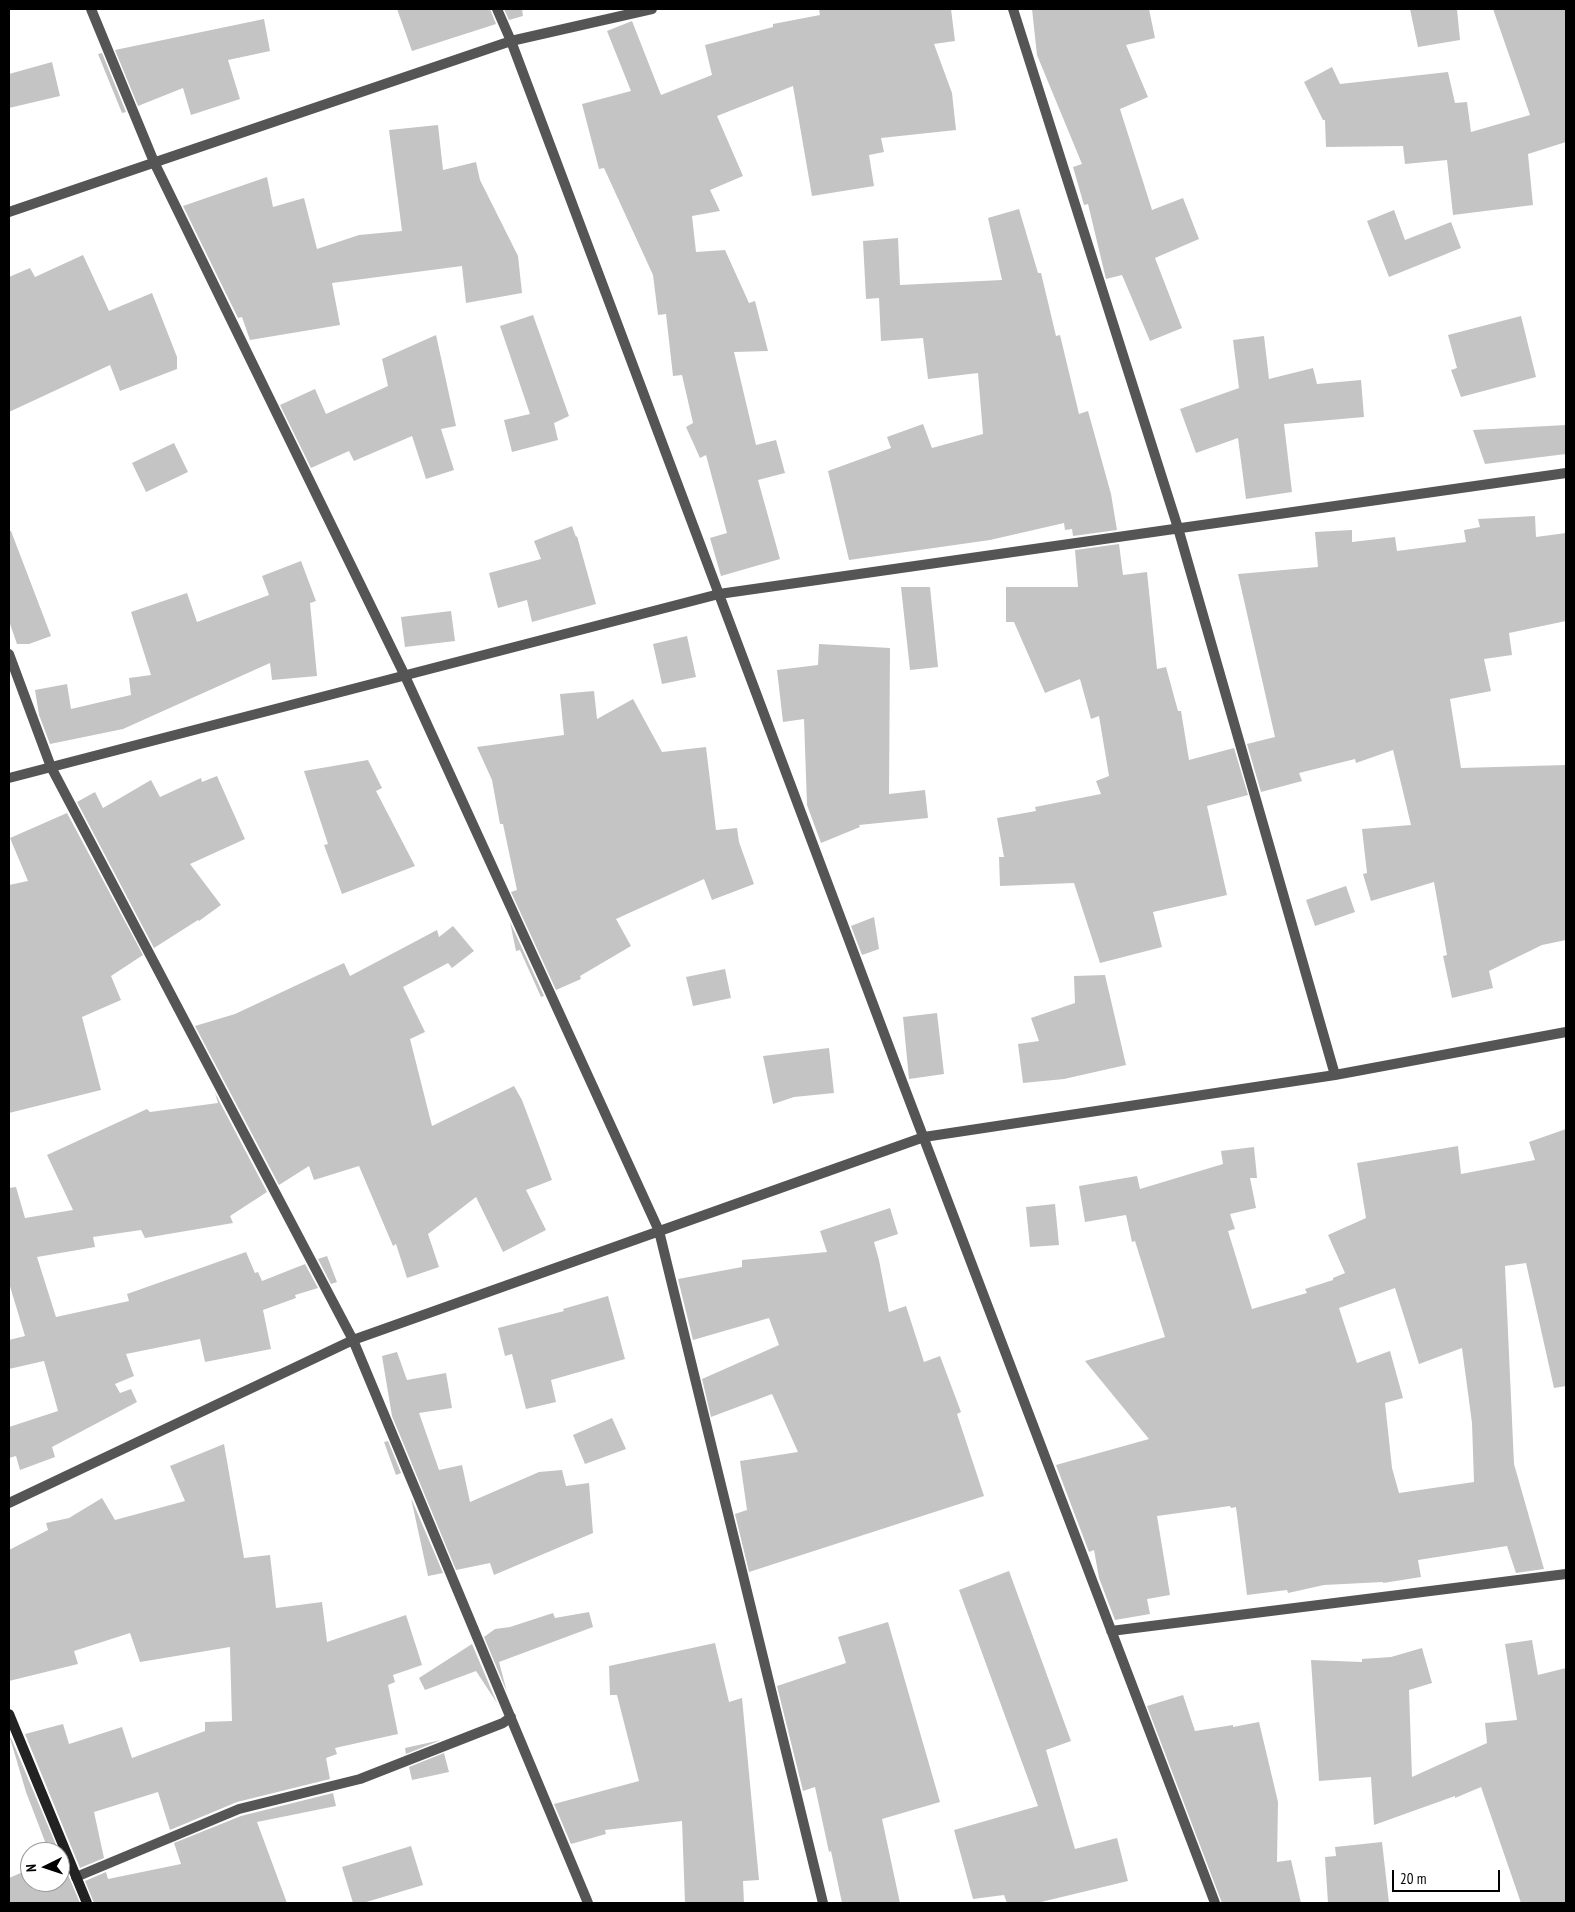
<!DOCTYPE html>
<html>
<head>
<meta charset="utf-8">
<style>
  body { margin:0 }
  #map { position:relative; width:1575px; height:1912px; overflow:hidden; background:#fff; font-family:"PT Sans Narrow",sans-serif }
  canvas { display:block }
  .frame { position:absolute; inset:0; border:10px solid #000; pointer-events:none }
  .north { position:absolute; left:20px; top:1842px; width:50px; height:50px; box-sizing:border-box; background:#fff; border:1px solid #999; border-radius:50%; rotate:266deg; font-size:14px; font-weight:700; line-height:20px; text-align:center; color:#000 }
  .north::after { content:''; display:block; margin:auto; width:18px; height:22px; background:#000; clip-path:polygon(50% 0,100% 100%,50% 72%,0 100%) }
  .scale { position:absolute; left:1392px; top:1870px; width:108px; height:22px; box-sizing:border-box; border:2px solid #000; border-top:0; padding-left:6px; font-size:15px; line-height:18px; white-space:nowrap; color:#000; -webkit-text-stroke:4px #fff; paint-order:stroke }
</style>
</head>
<body>
<div id="map">
<canvas width="1575" height="1912"></canvas>
<div class="frame"></div>
<div class="north">N</div>
<div class="scale">20 m</div>
</div>
<script>
const g = document.querySelector('canvas').getContext('2d');
g.lineJoin = 'round';
function fill(path, color) {
  g.fillStyle = color;
  g.fill(path, 'evenodd');
}
function trace(path, color, width, dash) {
  g.strokeStyle = color;
  g.lineWidth = width;
  g.lineCap = dash ? 'butt' : 'round';
  g.setLineDash(dash || []);
  g.stroke(path);
}
fill(new Path2D(`
  M 397,9 L 490,9 L 496,24 L 412,51 Z
  M 504,9 L 522,9 L 523,16 L 509,20 Z
  M 819,9 L 951,9 L 955,41 L 934,44 L 952,93 L 956,130 L 881,138 L 884,152 L 869,155 L 874,186 L 812,196 L 793,86 L 717,116 L 743,176 L 710,190 L 720,211 L 692,216 L 696,252 L 725,250 L 749,303 L 755,301 L 768,351 L 734,352 L 756,445 L 776,440 L 785,473 L 758,480 L 780,559 L 721,576 L 710,538 L 727,533 L 706,455 L 700,458 L 686,427 L 693,423 L 682,375 L 673,376 L 666,314 L 658,315 L 653,275 L 604,168 L 599,169 L 582,104 L 631,91 L 607,31 L 632,21 L 661,95 L 712,75 L 705,45 L 773,27 L 773,24 L 820,15 Z
  M 1032,9 L 1149,9 L 1155,38 L 1126,45 L 1148,97 L 1120,109 L 1152,210 L 1183,198 L 1199,239 L 1155,258 L 1182,328 L 1150,341 L 1122,275 L 1106,279 L 1088,204 L 1084,205 L 1073,167 L 1082,164 L 1037,55 Z
  M 1410,9 L 1457,9 L 1460,40 L 1418,47 Z
  M 1493,9 L 1566,9 L 1566,142 L 1528,154 L 1533,205 L 1453,215 L 1447,160 L 1405,164 L 1403,146 L 1326,147 L 1325,120 L 1323,120 L 1304,82 L 1332,67 L 1340,84 L 1448,72 L 1455,103 L 1467,102 L 1471,132 L 1530,115 Z
  M 264,19 L 270,51 L 228,60 L 240,99 L 191,115 L 183,88 L 138,106 L 115,50 Z
  M 102,53 L 126,112 L 122,113 L 98,54 Z
  M 52,62 L 60,96 L 9,108 L 9,74 Z
  M 438,125 L 443,170 L 476,162 L 480,180 L 518,256 L 522,293 L 466,303 L 462,266 L 332,283 L 340,325 L 250,340 L 242,317 L 238,318 L 183,206 L 267,177 L 273,207 L 304,198 L 317,249 L 359,235 L 402,231 L 389,130 Z
  M 1019,209 L 1038,273 L 1041,273 L 1056,336 L 1060,335 L 1079,414 L 1088,411 L 1111,494 L 1117,530 L 1073,536 L 1072,529 L 1065,530 L 1064,523 L 990,540 L 849,560 L 828,471 L 891,448 L 887,437 L 923,424 L 932,448 L 983,434 L 978,373 L 928,379 L 923,338 L 881,341 L 879,298 L 866,299 L 863,241 L 898,238 L 900,285 L 1002,280 L 988,218 Z
  M 1394,210 L 1405,240 L 1451,222 L 1461,248 L 1389,277 L 1367,221 Z
  M 83,255 L 109,311 L 152,293 L 177,357 L 177,369 L 120,391 L 110,365 L 9,412 L 9,277 L 30,268 L 35,277 Z
  M 533,315 L 569,416 L 554,423 L 558,440 L 512,452 L 504,420 L 530,414 L 500,326 Z
  M 1521,316 L 1536,377 L 1461,397 L 1451,370 L 1457,368 L 1448,335 Z
  M 436,335 L 456,426 L 441,429 L 454,470 L 426,479 L 412,436 L 354,461 L 349,451 L 311,468 L 280,405 L 315,389 L 326,414 L 388,386 L 382,359 Z
  M 1264,336 L 1269,379 L 1313,368 L 1317,384 L 1361,380 L 1364,417 L 1284,424 L 1292,492 L 1246,499 L 1238,438 L 1196,453 L 1180,409 L 1239,388 L 1233,340 Z
  M 1566,425 L 1566,454 L 1485,464 L 1473,430 Z
  M 174,443 L 188,472 L 146,492 L 132,463 Z
  M 1535,516 L 1536,537 L 1566,533 L 1566,621 L 1509,633 L 1512,655 L 1484,659 L 1491,691 L 1450,699 L 1461,768 L 1566,765 L 1566,940 L 1542,945 L 1489,971 L 1493,988 L 1452,998 L 1443,956 L 1447,955 L 1434,882 L 1371,901 L 1363,874 L 1367,873 L 1362,829 L 1411,825 L 1393,750 L 1356,763 L 1355,759 L 1299,773 L 1302,781 L 1261,792 L 1247,744 L 1275,737 L 1238,574 L 1318,567 L 1315,532 L 1352,530 L 1352,542 L 1395,537 L 1397,551 L 1466,542 L 1464,530 L 1480,527 L 1478,519 Z
  M 572,526 L 576,537 L 577,536 L 596,604 L 532,622 L 527,600 L 498,608 L 489,573 L 541,559 L 534,541 Z
  M 9,531 L 11,531 L 51,636 L 29,644 L 17,644 L 9,621 Z
  M 1119,544 L 1123,575 L 1147,572 L 1157,669 L 1166,667 L 1178,711 L 1181,711 L 1189,760 L 1234,748 L 1248,795 L 1207,806 L 1227,895 L 1153,912 L 1162,947 L 1100,963 L 1074,883 L 1000,886 L 999,857 L 1004,857 L 997,818 L 1036,811 L 1035,807 L 1101,794 L 1096,781 L 1109,776 L 1099,716 L 1091,719 L 1080,679 L 1045,693 L 1014,622 L 1006,622 L 1006,587 L 1078,587 L 1075,550 Z
  M 301,561 L 316,601 L 310,603 L 317,676 L 272,680 L 270,663 L 123,729 L 50,744 L 39,715 L 35,690 L 67,684 L 71,709 L 131,695 L 129,678 L 151,675 L 131,612 L 187,593 L 197,622 L 269,595 L 262,576 Z
  M 901,587 L 930,587 L 938,667 L 910,670 Z
  M 451,611 L 455,641 L 405,647 L 401,617 Z
  M 687,636 L 696,677 L 662,684 L 653,644 Z
  M 819,644 L 890,648 L 889,794 L 925,790 L 928,818 L 859,825 L 860,827 L 821,843 L 807,805 L 804,719 L 783,722 L 777,670 L 818,665 Z
  M 594,691 L 597,719 L 633,699 L 662,752 L 706,747 L 716,830 L 737,828 L 739,842 L 754,884 L 712,900 L 704,879 L 616,919 L 631,946 L 580,976 L 581,979 L 556,990 L 511,892 L 517,890 L 503,824 L 500,824 L 492,780 L 477,747 L 564,735 L 560,694 Z
  M 368,760 L 382,788 L 376,791 L 415,866 L 342,894 L 324,845 L 328,844 L 304,771 Z
  M 217,776 L 245,839 L 190,864 L 221,905 L 199,921 L 198,920 L 154,948 L 77,802 L 95,792 L 103,808 L 151,780 L 160,797 L 201,778 L 202,782 Z
  M 67,813 L 143,955 L 111,976 L 121,1000 L 82,1017 L 101,1090 L 9,1113 L 9,885 L 28,881 L 10,838 Z
  M 1346,886 L 1355,912 L 1315,926 L 1306,900 Z
  M 874,917 L 879,949 L 862,955 L 851,926 Z
  M 510,922 L 544,996 L 541,997 L 520,950 L 516,951 Z
  M 453,926 L 474,951 L 452,968 L 448,963 L 403,987 L 425,1032 L 410,1039 L 432,1126 L 514,1086 L 522,1100 L 552,1180 L 526,1190 L 546,1230 L 503,1252 L 476,1197 L 428,1234 L 439,1267 L 407,1278 L 396,1244 L 393,1246 L 359,1166 L 314,1180 L 309,1166 L 279,1185 L 195,1026 L 235,1014 L 344,963 L 350,976 L 437,930 L 439,937 Z
  M 725,969 L 731,998 L 693,1006 L 686,977 Z
  M 1105,975 L 1126,1065 L 1064,1079 L 1023,1083 L 1018,1044 L 1039,1041 L 1031,1018 L 1075,1003 L 1074,976 Z
  M 937,1013 L 944,1074 L 909,1079 L 903,1017 Z
  M 829,1048 L 834,1093 L 794,1097 L 773,1104 L 763,1056 Z
  M 215,1093 L 267,1192 L 230,1216 L 233,1223 L 145,1238 L 141,1230 L 93,1237 L 95,1247 L 37,1257 L 56,1317 L 129,1301 L 127,1294 L 246,1252 L 255,1273 L 258,1272 L 262,1281 L 305,1264 L 318,1288 L 295,1295 L 296,1298 L 263,1310 L 271,1349 L 205,1362 L 200,1339 L 126,1354 L 134,1376 L 115,1384 L 120,1393 L 131,1389 L 137,1402 L 52,1447 L 55,1457 L 20,1470 L 16,1456 L 9,1458 L 9,1427 L 58,1411 L 44,1361 L 9,1369 L 9,1340 L 25,1336 L 9,1283 L 9,1188 L 16,1187 L 25,1218 L 73,1210 L 47,1155 L 147,1109 L 150,1112 L 218,1103 Z
  M 1566,1129 L 1566,1386 L 1554,1388 L 1526,1263 L 1505,1266 L 1514,1464 L 1544,1569 L 1516,1573 L 1507,1546 L 1418,1560 L 1421,1577 L 1383,1583 L 1383,1582 L 1324,1585 L 1288,1593 L 1287,1590 L 1247,1595 L 1236,1507 L 1231,1508 L 1230,1506 L 1157,1516 L 1170,1595 L 1147,1599 L 1150,1614 L 1115,1620 L 1099,1578 L 1094,1550 L 1089,1552 L 1056,1465 L 1149,1439 L 1085,1361 L 1165,1337 L 1135,1241 L 1132,1242 L 1126,1215 L 1085,1222 L 1079,1186 L 1137,1176 L 1140,1189 L 1223,1164 L 1221,1151 L 1254,1147 L 1257,1178 L 1250,1178 L 1256,1208 L 1230,1214 L 1235,1229 L 1228,1231 L 1252,1309 L 1307,1293 L 1305,1289 L 1333,1280 L 1333,1278 L 1345,1273 L 1328,1235 L 1366,1218 L 1357,1163 L 1458,1146 L 1461,1174 L 1535,1160 L 1529,1142 ZM 1395,1288 L 1419,1364 L 1462,1348 L 1472,1423 L 1474,1482 L 1399,1493 L 1392,1468 L 1385,1403 L 1403,1398 L 1390,1351 L 1357,1363 L 1339,1308 Z
  M 1055,1204 L 1059,1245 L 1030,1247 L 1026,1207 Z
  M 890,1208 L 898,1234 L 874,1242 L 879,1260 L 889,1312 L 906,1306 L 924,1362 L 940,1356 L 961,1412 L 957,1414 L 984,1496 L 749,1572 L 735,1514 L 747,1510 L 740,1461 L 798,1452 L 772,1394 L 711,1417 L 702,1379 L 779,1345 L 769,1318 L 693,1340 L 678,1279 L 742,1267 L 742,1260 L 827,1252 L 820,1231 Z
  M 327,1256 L 337,1282 L 331,1284 L 318,1259 Z
  M 608,1296 L 625,1359 L 551,1380 L 556,1402 L 526,1409 L 512,1354 L 505,1356 L 498,1328 L 564,1311 L 563,1309 Z
  M 397,1352 L 407,1380 L 446,1373 L 452,1408 L 419,1413 L 439,1470 L 462,1465 L 470,1502 L 539,1472 L 562,1470 L 566,1486 L 589,1483 L 593,1533 L 494,1575 L 490,1563 L 456,1570 L 392,1416 L 382,1356 Z
  M 612,1418 L 626,1449 L 585,1464 L 573,1435 Z
  M 388,1441 L 401,1473 L 396,1475 L 384,1442 Z
  M 224,1444 L 244,1558 L 270,1555 L 276,1608 L 322,1602 L 327,1642 L 406,1615 L 422,1665 L 393,1675 L 395,1682 L 388,1685 L 398,1734 L 335,1748 L 337,1754 L 326,1758 L 330,1779 L 237,1802 L 170,1830 L 158,1792 L 94,1812 L 104,1858 L 80,1868 L 25,1734 L 63,1724 L 69,1744 L 122,1727 L 132,1758 L 205,1731 L 205,1722 L 232,1721 L 230,1647 L 140,1662 L 130,1633 L 74,1651 L 78,1664 L 9,1681 L 9,1550 L 48,1530 L 46,1523 L 69,1518 L 102,1498 L 115,1520 L 185,1501 L 170,1466 Z
  M 411,1498 L 443,1573 L 428,1576 Z
  M 1009,1571 L 1071,1741 L 1046,1750 L 1075,1849 L 1117,1838 L 1128,1881 L 1037,1903 L 1007,1903 L 1004,1895 L 973,1899 L 954,1830 L 1038,1806 L 959,1590 Z
  M 589,1612 L 593,1627 L 499,1662 L 507,1692 L 484,1637 L 495,1629 L 510,1627 L 553,1613 L 555,1618 Z
  M 888,1622 L 940,1802 L 882,1819 L 900,1903 L 842,1903 L 831,1851 L 829,1852 L 815,1787 L 803,1791 L 777,1686 L 846,1663 L 838,1637 Z
  M 1532,1640 L 1538,1675 L 1566,1668 L 1566,1903 L 1521,1903 L 1481,1787 L 1455,1798 L 1455,1796 L 1374,1825 L 1371,1777 L 1319,1781 L 1311,1660 L 1362,1662 L 1362,1659 L 1391,1657 L 1422,1648 L 1432,1683 L 1409,1690 L 1412,1777 L 1487,1743 L 1485,1723 L 1517,1720 L 1505,1644 Z
  M 715,1643 L 729,1702 L 742,1698 L 759,1880 L 743,1881 L 744,1903 L 685,1903 L 682,1821 L 605,1830 L 606,1834 L 571,1844 L 554,1804 L 639,1781 L 617,1695 L 610,1695 L 609,1666 Z
  M 472,1644 L 497,1703 L 476,1671 L 425,1690 L 419,1678 Z
  M 1183,1695 L 1195,1731 L 1233,1725 L 1233,1727 L 1259,1722 L 1278,1802 L 1277,1862 L 1291,1860 L 1301,1903 L 1222,1903 L 1147,1706 Z
  M 10,1738 L 11,1738 L 59,1852 L 49,1852 L 26,1792 Z
  M 441,1740 L 406,1754 L 405,1748 Z
  M 444,1753 L 449,1772 L 412,1780 L 409,1767 Z
  M 333,1793 L 336,1806 L 257,1822 L 287,1903 L 94,1903 L 85,1881 L 106,1872 L 108,1879 L 181,1864 L 174,1843 L 241,1816 Z
  M 1382,1842 L 1389,1903 L 1328,1903 L 1325,1857 L 1336,1856 L 1335,1847 Z
  M 411,1846 L 423,1885 L 363,1903 L 353,1903 L 342,1867 Z
  M 60,1856 L 80,1903 L 9,1903 L 9,1878 L 30,1869 L 30,1882 L 60,1882 Z`), '#c4c4c4');
trace(new Path2D(`
  M 91,9 L 154,162 L 405,676 L 659,1231 L 823,1903
  M 497,9 L 511,41 L 894,1060 L 1215,1903
  M 1013,9 L 1178,528 L 1335,1075
  M 9,212 L 511,41 L 652,9
  M 9,654 L 51,767 L 353,1340 L 588,1903
  M 9,778 L 719,594 L 1566,473
  M 9,1503 L 353,1340 L 924,1137 L 1335,1075 L 1566,1032
  M 1111,1631 L 1566,1574
  M 76,1877 L 239,1809 L 360,1779 L 503,1723 L 511,1717`), '#555', 10);
trace(new Path2D(`
  M 9,1714 L 87,1903`), '#222', 10);
</script>
</body>
</html>
